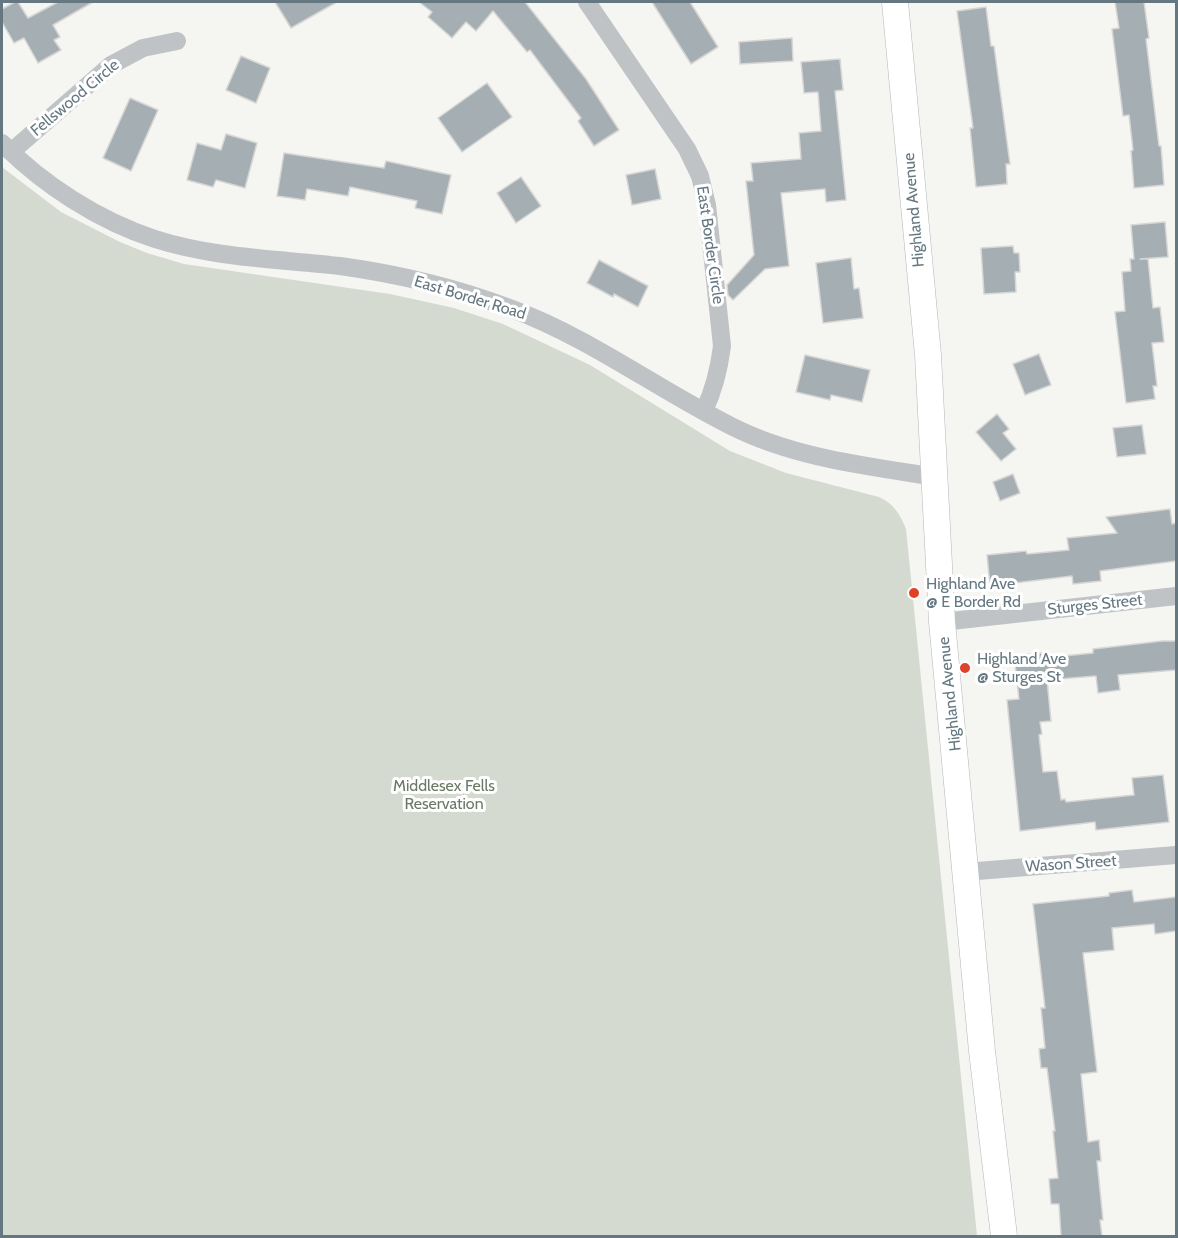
<!DOCTYPE html>
<html>
<head>
<meta charset="utf-8">
<style>
  body { margin:0 }
  #map { position:relative; width:1178px; height:1238px; overflow:hidden; background:#f5f5f2; font-family:Cabin,sans-serif }
  canvas { display:block }
  .frame { position:absolute; inset:0; border:3px solid #657882; pointer-events:none }
</style>
</head>
<body>
<div id="map">
<canvas width="1178" height="1238"></canvas>
<div class="frame"></div>
</div>
<script>
const g = document.querySelector('canvas').getContext('2d');
g.lineJoin = 'round';
function fill(path, color) {
  g.fillStyle = color;
  g.fill(path, 'evenodd');
}
function trace(path, color, width, dash) {
  g.strokeStyle = color;
  g.lineWidth = width;
  g.lineCap = dash ? 'butt' : 'round';
  g.setLineDash(dash || []);
  g.stroke(path);
}
function write(font, color, halo, rows, align = 'center') {
  g.font = font + ' Cabin,sans-serif';
  g.lineWidth = 6;
  g.setLineDash([]);
  g.textBaseline = 'middle';
  g.strokeStyle = halo;
  g.fillStyle = color;
  for (const [text, x, y, turn = 0] of rows) {
    g.save();
    g.translate(x, y);
    g.rotate((+turn || 0) * Math.PI / 180);
    g.textAlign = isNaN(turn) ? turn : align;
    if (halo) g.strokeText(text, 0, 0);
    g.fillText(text, 0, 0);
    g.restore();
  }
}
fill(new Path2D(`
  M 2,167 L 61,212 L 120,242 L 147,253 L 184,264 L 390,294 L 454,308 L 503,324 L 590,365 L 730,451 L 786,473 L 879,497 C 894,504 900,514 906,529 L 977,1236 L 2,1236 Z`), '#d5dad1');
const building = new Path2D(`
  M 15,2 L 18,2 L 28,18 L 58,2 L 93,2 L 53,25 L 60,37 L 54,40 L 61,50 L 38,63 L 24,38 L 14,43 L 2,22 L 2,9 Z
  M 275,2 L 337,2 L 291,28 Z
  M 419,2 L 525,2 L 586,79 L 619,130 L 594,146 L 578,121 L 581,118 L 530,50 L 527,52 L 493,11 L 476,31 L 466,22 L 452,38 L 428,17 L 432,12 Z
  M 652,2 L 690,2 L 718,47 L 691,64 Z
  M 1115,2 L 1144,2 L 1149,38 L 1146,39 L 1159,146 L 1161,146 L 1164,185 L 1134,188 L 1131,151 L 1133,150 L 1129,115 L 1123,116 L 1112,29 L 1119,28 Z
  M 986,7 L 991,46 L 994,46 L 1010,164 L 1006,164 L 1007,184 L 976,187 L 970,128 L 973,128 L 957,11 Z
  M 792,38 L 793,61 L 740,64 L 739,42 Z
  M 241,56 L 270,68 L 256,103 L 226,90 Z
  M 840,59 L 843,90 L 835,91 L 846,200 L 826,202 L 825,189 L 781,193 L 789,266 L 765,269 L 733,300 L 728,295 L 727,285 L 754,255 L 746,181 L 753,181 L 751,163 L 801,159 L 799,133 L 821,131 L 818,92 L 804,93 L 801,62 Z
  M 487,83 L 512,117 L 462,152 L 438,118 Z
  M 130,98 L 158,110 L 131,171 L 103,158 Z
  M 226,134 L 257,143 L 245,188 L 216,180 L 213,187 L 187,180 L 197,143 L 221,150 Z
  M 284,153 L 384,168 L 386,161 L 451,175 L 442,214 L 415,208 L 417,201 L 350,187 L 348,196 L 307,189 L 305,200 L 277,196 Z
  M 655,169 L 661,199 L 632,205 L 626,175 Z
  M 521,177 L 541,206 L 516,223 L 497,193 Z
  M 1165,222 L 1168,257 L 1140,259 L 1148,259 L 1153,308 L 1160,307 L 1164,342 L 1152,343 L 1157,386 L 1153,386 L 1155,399 L 1126,403 L 1115,312 L 1125,311 L 1122,272 L 1131,271 L 1130,259 L 1134,259 L 1131,225 Z
  M 1013,246 L 1014,253 L 1019,253 L 1020,272 L 1015,272 L 1016,292 L 984,294 L 981,248 Z
  M 851,258 L 854,289 L 859,288 L 863,318 L 823,323 L 816,263 Z
  M 599,260 L 648,286 L 638,307 L 614,294 L 613,297 L 587,283 Z
  M 1039,354 L 1051,385 L 1025,395 L 1013,364 Z
  M 805,355 L 870,370 L 862,402 L 831,395 L 830,400 L 796,392 Z
  M 997,414 L 1009,429 L 1003,433 L 1016,449 L 1001,461 L 976,432 Z
  M 1142,425 L 1146,454 L 1117,457 L 1113,428 Z
  M 1013,474 L 1020,493 L 1000,501 L 993,482 Z
  M 1170,509 L 1172,524 L 1176,523 L 1176,561 L 1100,571 L 1101,581 L 1073,584 L 1072,576 L 990,586 L 987,555 L 1026,551 L 1027,554 L 1069,550 L 1067,538 L 1117,533 L 1106,517 Z
  M 1162,641 L 1176,641 L 1176,670 L 1118,675 L 1120,690 L 1098,693 L 1096,676 L 1047,680 L 1051,721 L 1040,722 L 1042,734 L 1039,735 L 1043,772 L 1057,771 L 1061,800 L 1065,799 L 1066,802 L 1134,795 L 1132,778 L 1163,775 L 1169,822 L 1096,830 L 1095,822 L 1020,831 L 1007,700 L 1019,699 L 1014,655 L 1043,653 L 1044,658 L 1093,653 L 1093,649 Z
  M 1132,890 L 1134,902 L 1176,897 L 1176,931 L 1155,934 L 1154,924 L 1112,928 L 1114,950 L 1083,953 L 1097,1072 L 1081,1074 L 1088,1142 L 1099,1140 L 1101,1161 L 1097,1161 L 1103,1220 L 1100,1220 L 1102,1236 L 1061,1236 L 1059,1204 L 1051,1204 L 1049,1179 L 1058,1178 L 1053,1131 L 1055,1131 L 1047,1068 L 1041,1068 L 1039,1049 L 1045,1048 L 1041,1008 L 1045,1008 L 1033,904 L 1109,896 L 1109,893 Z`);
fill(building, '#a5afb3');
trace(building, '#d7d6d4', 1.5);
const secondary = new Path2D(`
  M 895,2 L 928,355 L 942,622 L 982,1051 L 1004,1236`);
trace(secondary, '#b1b7bb', 27);
trace(new Path2D(`
  M 587,2 L 687,149 L 700,176 L 707,205 L 722,346 C 719,370 714,390 704,411
  M 2,143 C 42,184 99,221 155,239 C 214,258 279,259 340,266 C 398,274 457,288 512,309 C 590,338 657,389 731,426 C 794,458 867,466 936,477
  M 11,152 L 111,65 L 143,48 L 177,41
  M 942,622 L 1176,596
  M 965,872 L 1176,855`), '#bfc3c6', 18);
trace(secondary, '#fff', 26);
for (const [x, y, r, color] of [
  [914,593,6,"#df4228"],
  [965,668,6,"#df4228"]
]) {
  const dot = new Path2D();
  dot.arc(x, y, r, 0, 2 * Math.PI);
  g.fillStyle = color;
  g.fill(dot);
  trace(dot, '#fff', 2);
}
write('16px', '#657882', '#fff', [
  ["Fellswood Circle",75,98,-40],
  ["Highland Avenue",914,210,-95],
  ["East Border Circle",710,245,82],
  ["East Border Road",470,298,17],
  ["Sturges Street",1095,605,-6],
  ["Highland Avenue",950,694,-96],
  ["Wason Street",1071,864,-4]
]);
write('16px', '#657882', '#fff', [
  ["Highland Ave",926,584],
  ["@ E Border Rd",926,602],
  ["Highland Ave",977,659],
  ["@ Sturges St",977,677]
], 'left');
write('16px', '#6a7a64', '#fff', [
  ["Middlesex Fells",444,786],
  ["Reservation",444,804]
]);
</script>
</body>
</html>
